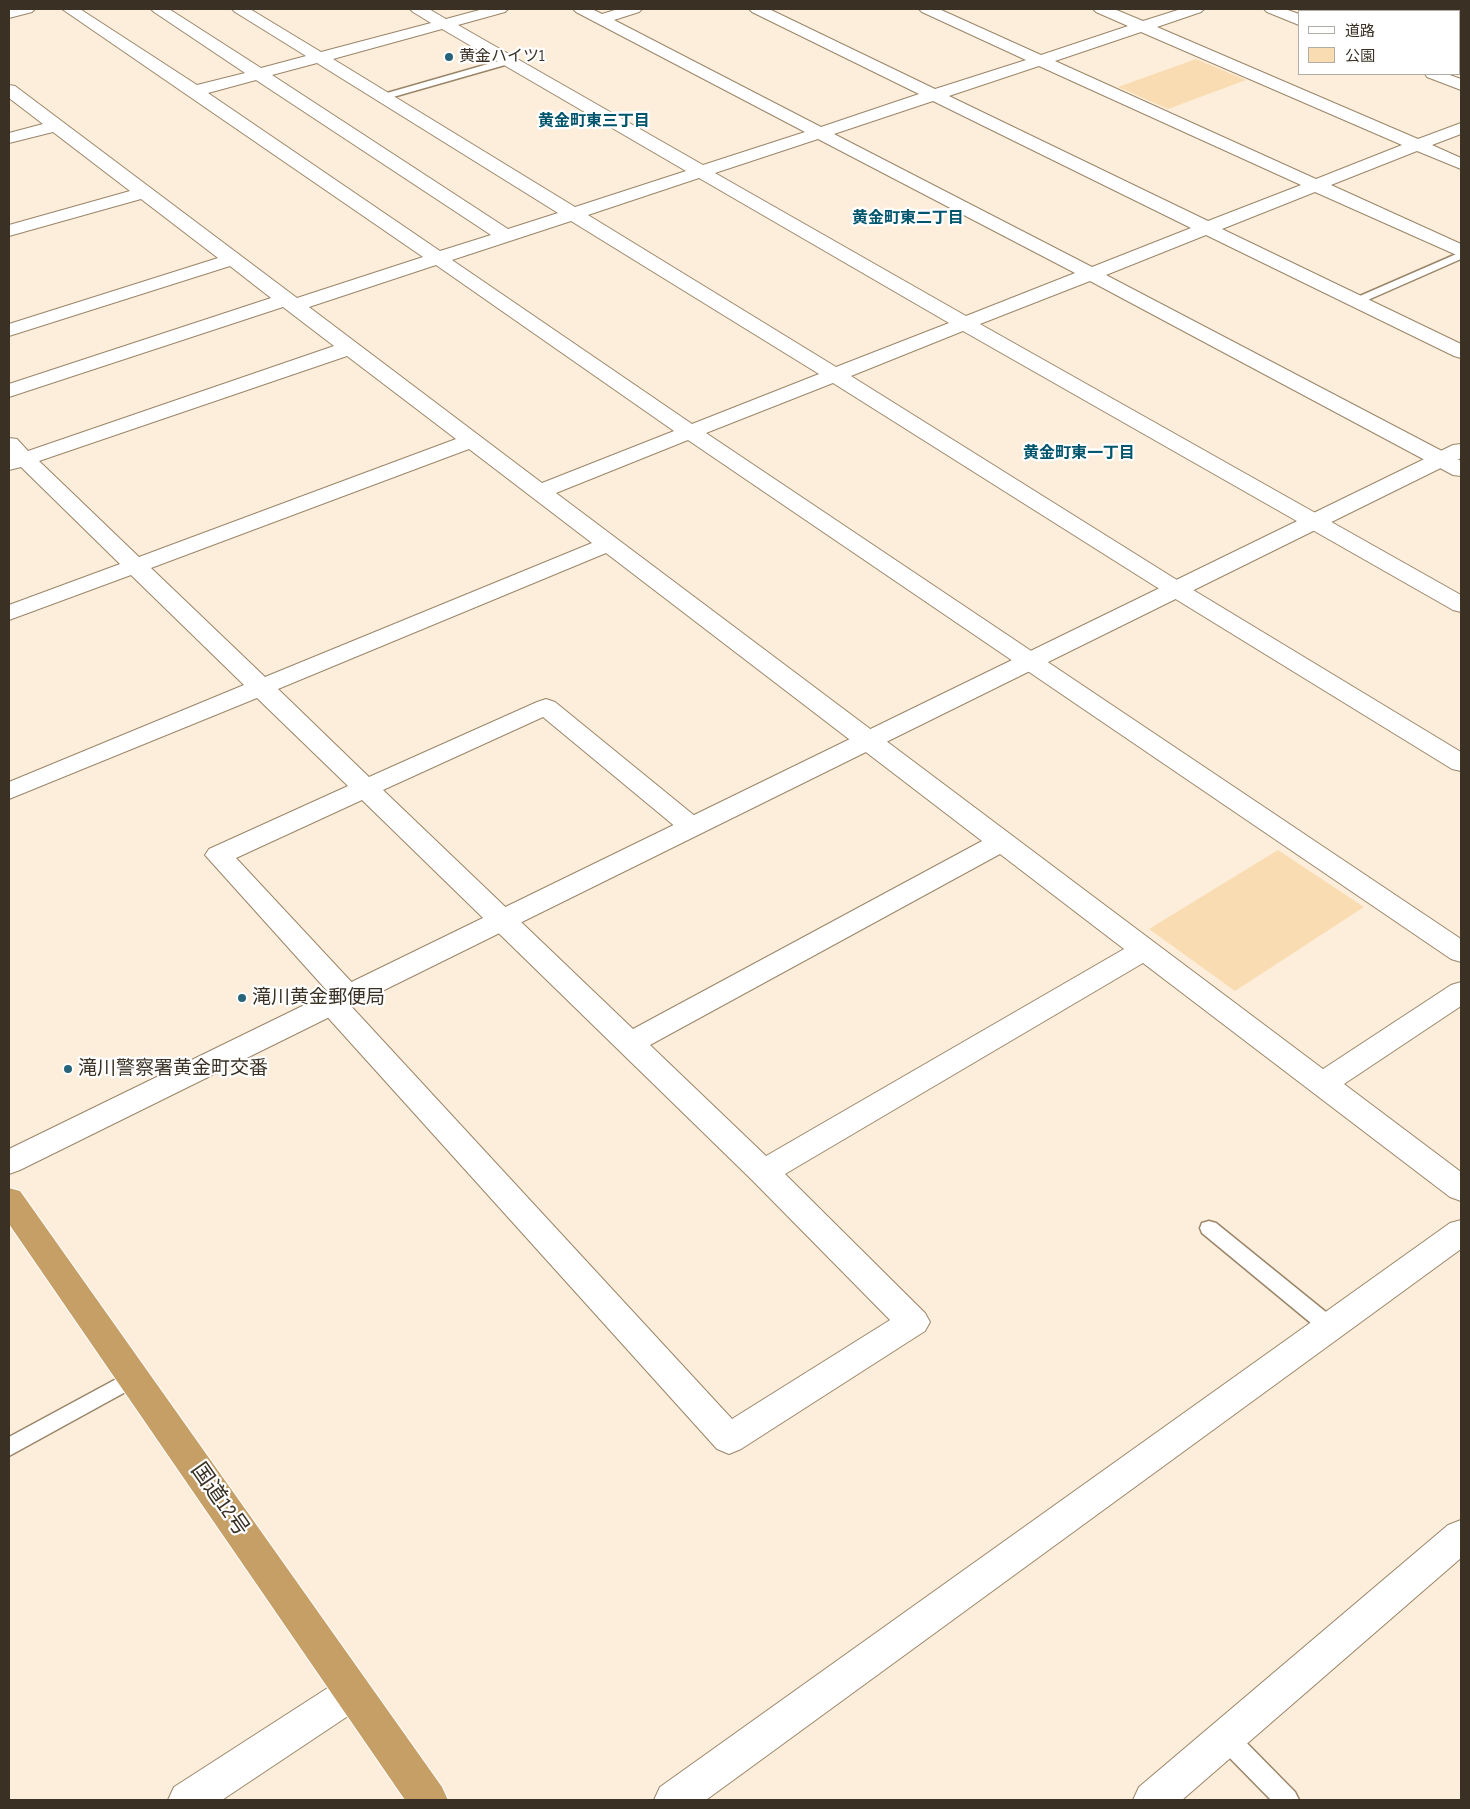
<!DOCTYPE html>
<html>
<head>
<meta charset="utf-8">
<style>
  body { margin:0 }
  #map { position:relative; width:1470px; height:1809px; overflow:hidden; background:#fceedb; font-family:"Sofia Sans Condensed","Noto Sans JP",sans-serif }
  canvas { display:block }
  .frame { position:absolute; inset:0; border:10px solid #3a3124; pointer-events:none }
  .legend { position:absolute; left:1298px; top:10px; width:162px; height:65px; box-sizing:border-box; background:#fff; border:1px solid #b0ada7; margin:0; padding:6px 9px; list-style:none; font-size:15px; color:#3a3124 }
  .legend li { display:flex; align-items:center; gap:10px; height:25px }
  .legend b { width:25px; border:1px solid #b0ada7 }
</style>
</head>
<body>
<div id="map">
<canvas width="1470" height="1809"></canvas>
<div class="frame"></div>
<ul class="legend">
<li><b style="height:6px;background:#fff"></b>道路</li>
<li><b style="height:14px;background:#fadcb3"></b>公園</li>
</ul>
</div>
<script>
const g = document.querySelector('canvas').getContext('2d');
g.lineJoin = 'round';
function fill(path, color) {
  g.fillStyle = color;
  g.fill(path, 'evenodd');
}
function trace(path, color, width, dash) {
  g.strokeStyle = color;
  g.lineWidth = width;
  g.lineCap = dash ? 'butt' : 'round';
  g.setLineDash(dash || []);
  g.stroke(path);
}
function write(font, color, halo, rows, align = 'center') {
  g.font = font + ' "Sofia Sans Condensed","Noto Sans JP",sans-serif';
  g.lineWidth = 4.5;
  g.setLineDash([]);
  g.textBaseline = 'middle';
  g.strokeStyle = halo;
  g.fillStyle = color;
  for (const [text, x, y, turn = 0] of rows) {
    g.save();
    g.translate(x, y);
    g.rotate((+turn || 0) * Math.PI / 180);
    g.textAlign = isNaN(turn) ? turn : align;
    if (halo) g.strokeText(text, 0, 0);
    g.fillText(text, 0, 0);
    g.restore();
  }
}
fill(new Path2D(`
  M 1196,59 L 1246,80 L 1168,109 L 1118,87 Z
  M 1278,850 L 1364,907 L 1235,991 L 1149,929 Z`), '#fadcb3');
const service = new Path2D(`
  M 509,58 L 512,59 L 512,63 L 386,99 L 383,100 L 378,97 L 380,95 Z
  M 1461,252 L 1461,259 L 1361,303 L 1357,304 L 1351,301 L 1353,299 Z
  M 1209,1221 L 1216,1223 L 1337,1321 L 1340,1327 L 1337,1333 L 1330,1335 L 1323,1333 L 1202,1233 L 1200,1228 L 1202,1223 Z
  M 133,1370 L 140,1372 L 143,1378 L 140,1384 L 9,1456 L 9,1437 Z
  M 1226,1727 L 1234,1730 L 1295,1792 L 1299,1800 L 1271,1800 L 1218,1746 L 1215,1738 L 1218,1730 Z`);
const minor = new Path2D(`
  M 62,9 L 80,9 L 197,85 L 245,73 L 154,12 L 151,9 L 169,9 L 261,68 L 306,56 L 235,12 L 232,9 L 250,9 L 321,52 L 431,23 L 413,12 L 410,9 L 429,9 L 446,19 L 483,9 L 508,9 L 505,12 L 458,25 L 703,165 L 805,132 L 576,12 L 573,9 L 592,9 L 602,14 L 618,9 L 642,9 L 639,12 L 614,20 L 821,127 L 919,94 L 752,12 L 749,9 L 769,9 L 935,89 L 1026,60 L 922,12 L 919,9 L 939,9 L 1041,55 L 1128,26 L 1096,12 L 1093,9 L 1114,9 L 1143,21 L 1181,9 L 1204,9 L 1201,12 L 1157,27 L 1418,139 L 1461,123 L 1461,134 L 1432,145 L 1461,158 L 1461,169 L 1417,151 L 1331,185 L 1461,244 L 1461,257 L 1315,192 L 1222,229 L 1461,344 L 1461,358 L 1454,356 L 1206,235 L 1106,275 L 1461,461 L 1461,476 L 1453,475 L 1090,281 L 980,324 L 1461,595 L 1461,612 L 1453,610 L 963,331 L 851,376 L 1185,585 L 1461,752 L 1461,771 L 1452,769 L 1169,595 L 833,383 L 706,433 L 1461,939 L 1461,962 L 1451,959 L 688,440 L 556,493 L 1323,1069 L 1451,985 L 1461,982 L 1461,1006 L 1344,1084 L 1461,1172 L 1461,1201 L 1450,1197 L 1143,963 L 785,1174 L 925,1313 L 930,1322 L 925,1331 L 741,1449 L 729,1454 L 717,1449 L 322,1011 L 318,1004 L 322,997 L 330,994 L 205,855 L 209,849 L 348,786 L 257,698 L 9,799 L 9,782 L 244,685 L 131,575 L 9,620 L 9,605 L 120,564 L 21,467 L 9,470 L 9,438 L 17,439 L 28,451 L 334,346 L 283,307 L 9,397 L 9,384 L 271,298 L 230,266 L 9,336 L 9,324 L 218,258 L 141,199 L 9,236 L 9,225 L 130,191 L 53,132 L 9,143 L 9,133 L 43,124 L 9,98 L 9,85 L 15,86 L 297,298 L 423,257 ZM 442,29 L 686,171 L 575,207 L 333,59 ZM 1141,32 L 1402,145 L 1316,179 L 1055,61 ZM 317,63 L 558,213 L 508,229 L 272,75 ZM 1039,66 L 1301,185 L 1208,221 L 949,96 ZM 256,80 L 491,235 L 440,251 L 208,93 ZM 933,101 L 1191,228 L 1092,267 L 834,134 ZM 818,139 L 1075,273 L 966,316 L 715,173 ZM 699,178 L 949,323 L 836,367 L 588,215 ZM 571,221 L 819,374 L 692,424 L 452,260 ZM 436,265 L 674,431 L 542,483 L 309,307 ZM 347,356 L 456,439 L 139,557 L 39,461 ZM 469,449 L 592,543 L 265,677 L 151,568 ZM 606,553 L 982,841 L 633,1029 L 383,790 L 543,717 L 683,833 L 692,836 L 701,833 L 705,827 L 701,821 L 555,702 L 546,699 L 537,702 L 369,777 L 278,689 ZM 362,800 L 752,1180 L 890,1320 L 732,1419 L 350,1005 L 358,1003 L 362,996 L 358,989 L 236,858 ZM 1000,854 L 1124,949 L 766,1156 L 650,1045 Z
  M 1264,9 L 1285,9 L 1299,14 L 1299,25 L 1267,12 Z
  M 1431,9 L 1452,9 L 1454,11 L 1433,11 Z
  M 1425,74 L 1447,74 L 1461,79 L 1461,90 L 1427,77 Z
  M 1461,1220 L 1461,1249 L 706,1800 L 654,1800 L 660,1787 L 1450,1223 Z
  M 1461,1520 L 1461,1558 L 1182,1800 L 1133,1800 L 1139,1787 L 1448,1525 Z
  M 353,1674 L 366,1680 L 372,1692 L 366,1704 L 222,1800 L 168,1800 L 174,1787 L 340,1680 Z`);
const tertiary = new Path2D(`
  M 9,9 L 35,9 L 32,12 L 9,18 Z
  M 1461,444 L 1461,458 L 20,1170 L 9,1174 L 9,1149 L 1453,445 Z`);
const trunk = new Path2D(`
  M 9,1188 L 20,1191 L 442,1787 L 448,1800 L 405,1800 L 9,1224 Z`);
trace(service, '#9b8568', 3);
trace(minor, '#9b8568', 2);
trace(tertiary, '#9b8568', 2);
trace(trunk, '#fff', 2);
fill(service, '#fff');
fill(minor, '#fff');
fill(tertiary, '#fff');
fill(trunk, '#c69f66');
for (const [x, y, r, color] of [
  [449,57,5,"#26647a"],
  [242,998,5,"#26647a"],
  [68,1069,5,"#26647a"]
]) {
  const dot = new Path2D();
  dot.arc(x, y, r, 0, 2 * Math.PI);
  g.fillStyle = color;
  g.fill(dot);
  trace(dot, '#fff', 2);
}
write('16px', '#3a3124', '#fff', [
  ["黄金ハイツ1",459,57]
], 'left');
write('bold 16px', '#00556d', '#fff', [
  ["黄金町東三丁目",594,122],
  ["黄金町東二丁目",908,219],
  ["黄金町東一丁目",1079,454]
]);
write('19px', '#3a3124', '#fff', [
  ["滝川黄金郵便局",252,998],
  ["滝川警察署黄金町交番",78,1069]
], 'left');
write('22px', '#3a3124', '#fff', [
  ["国道12号",219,1500,55]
]);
</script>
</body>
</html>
